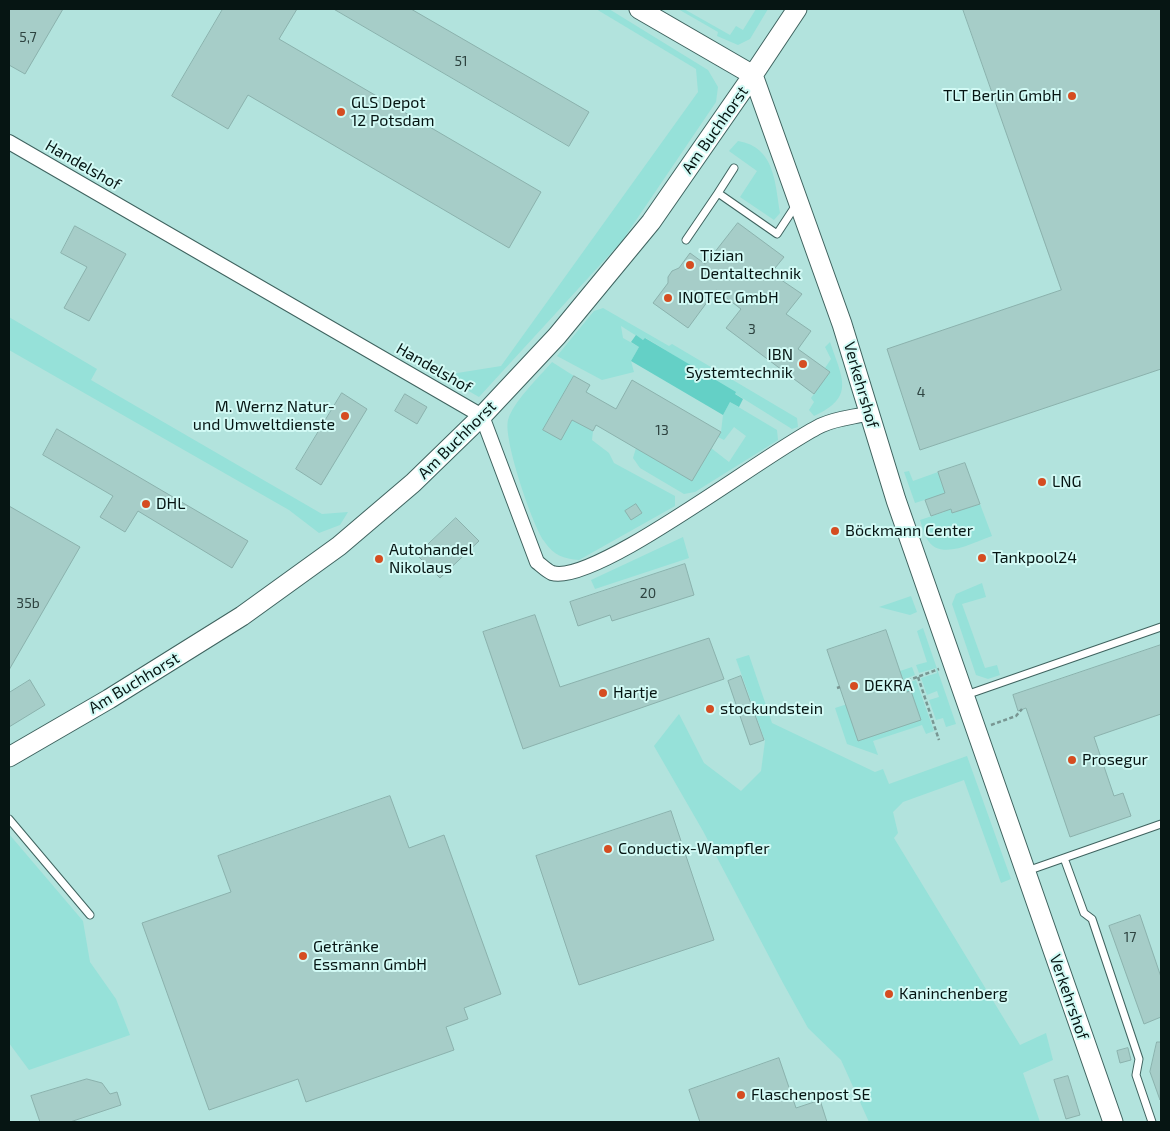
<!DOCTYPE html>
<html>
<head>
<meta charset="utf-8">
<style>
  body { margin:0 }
  #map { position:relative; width:1170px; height:1131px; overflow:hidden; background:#c5ede8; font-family:"Exo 2",sans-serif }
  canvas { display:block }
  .frame { position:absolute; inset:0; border:10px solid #061513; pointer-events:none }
</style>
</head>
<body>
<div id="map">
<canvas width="1170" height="1131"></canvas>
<div class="frame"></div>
</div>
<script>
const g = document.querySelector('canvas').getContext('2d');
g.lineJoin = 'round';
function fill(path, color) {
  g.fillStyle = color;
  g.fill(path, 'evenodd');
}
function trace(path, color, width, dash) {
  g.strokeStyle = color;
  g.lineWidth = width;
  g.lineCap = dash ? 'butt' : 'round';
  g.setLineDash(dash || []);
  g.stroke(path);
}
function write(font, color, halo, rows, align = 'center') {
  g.font = font + ' "Exo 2",sans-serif';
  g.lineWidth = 4;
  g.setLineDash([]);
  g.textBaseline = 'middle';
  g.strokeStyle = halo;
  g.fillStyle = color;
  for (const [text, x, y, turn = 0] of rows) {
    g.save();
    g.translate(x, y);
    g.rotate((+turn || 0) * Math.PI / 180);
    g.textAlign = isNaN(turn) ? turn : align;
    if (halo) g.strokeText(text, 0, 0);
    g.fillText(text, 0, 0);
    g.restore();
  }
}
fill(new Path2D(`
  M 9,9 L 1161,9 L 1161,1122 L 9,1122 Z`), '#b2e3dd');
fill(new Path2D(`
  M 596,9 L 609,9 L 708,70 L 718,87 L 716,102 L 622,241 L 479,397 L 422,364 L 425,360 L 451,374 L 501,366 L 698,92 L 696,69 Z
  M 678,9 L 684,9 L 730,35 L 736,26 L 743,30 L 756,9 L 768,9 L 750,39 L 738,45 L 717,36 L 718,32 Z
  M 738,141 C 775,147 775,183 780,213 L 774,220 L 740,197 L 757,171 L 729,151 Z
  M 603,308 L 669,346 L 672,344 L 797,418 L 798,427 L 792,429 L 646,338 L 643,340 L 621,326 L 623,338 L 639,347 L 631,361 L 634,372 L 602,380 L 557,356 L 594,311 Z
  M 9,317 L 97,369 L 91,380 L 322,514 L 348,512 L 340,525 L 319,533 L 289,510 L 9,350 Z
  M 830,342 C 842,378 856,397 814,416 L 809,410 L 814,402 L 811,398 L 829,373 L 825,368 L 831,359 L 825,347 Z
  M 552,362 L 574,376 L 543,430 L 561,439 L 572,420 L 593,431 L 592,440 L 609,453 L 614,463 L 675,496 L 675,506 L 579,560 C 564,559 553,555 544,541 C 532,524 503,439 508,420 C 513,402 539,377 552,362 Z
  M 730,402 L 777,430 L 778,440 L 695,492 L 684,494 L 640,468 L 633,458 L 636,448 L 711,448 L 729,462 L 746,436 L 734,427 L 724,440 L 718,437 L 721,432 L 723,415 Z
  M 909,471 L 913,481 L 938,472 L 952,513 L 980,504 L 992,536 C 974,542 940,562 927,539 C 924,534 922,526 920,520 L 944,512 L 937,496 L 915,503 L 904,472 Z
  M 683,537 L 689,558 L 595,589 L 591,580 Z
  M 982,583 L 986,597 L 962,604 L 985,668 L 997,665 L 1000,675 L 988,679 L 976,675 L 952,604 L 956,594 Z
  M 911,596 L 917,612 L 910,615 L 879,607 Z
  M 923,628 L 956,724 L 946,727 L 943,718 L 936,720 L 929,700 L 939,697 L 937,691 L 927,695 L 921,678 L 937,673 L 936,668 L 919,673 L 916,665 L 927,662 L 917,631 Z
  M 749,655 L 772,723 L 875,772 L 883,769 L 889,784 L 967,756 L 1011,879 L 1001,883 L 964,780 L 903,802 L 893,812 L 898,833 L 894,838 L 1020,1045 L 1046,1033 L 1053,1060 L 1023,1073 L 1040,1122 L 869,1122 L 841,1060 L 808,1028 L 783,983 L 703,831 L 654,746 L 679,714 L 704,763 L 741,791 L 761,771 L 765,741 L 736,659 Z
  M 912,667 L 915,675 L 900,681 L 900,671 Z
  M 916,680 L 934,731 L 926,734 L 922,725 L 873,741 L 878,755 L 847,744 L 835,708 L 875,695 L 898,695 L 902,685 Z
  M 9,834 L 83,921 L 90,962 L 116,999 L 130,1035 L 29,1070 L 9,1043 Z`), '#96e1d9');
fill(new Path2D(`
  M 636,335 L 643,340 L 645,338 L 736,392 L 735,394 L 743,399 L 739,407 L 730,402 L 723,415 L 631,361 L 639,347 L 631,342 Z`), '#64d0c6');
const building = new Path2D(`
  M 9,9 L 63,9 L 25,74 L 9,65 Z
  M 223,9 L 297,9 L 279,39 L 541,192 L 509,248 L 248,95 L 228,129 L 172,96 Z
  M 334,9 L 411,9 L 589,112 L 569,146 Z
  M 963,9 L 1161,9 L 1161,369 L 920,450 L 887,349 L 1061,290 Z
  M 738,223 L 784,257 L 771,273 L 802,294 L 786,314 L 811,331 L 798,349 L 830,372 L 814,394 L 726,328 L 741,309 L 716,290 L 688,328 L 653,303 L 668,283 L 668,277 L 672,271 L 679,268 L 690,253 L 705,264 Z
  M 75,226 L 126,254 L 89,321 L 64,308 L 87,267 L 61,253 Z
  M 574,376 L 590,385 L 586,392 L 616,409 L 632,380 L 721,432 L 692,481 L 596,425 L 593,431 L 572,420 L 561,440 L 543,430 Z
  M 342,393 L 367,409 L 321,485 L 296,469 Z
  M 405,394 L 427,407 L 417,424 L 395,411 Z
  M 57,429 L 248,541 L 232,568 L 138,511 L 125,532 L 100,517 L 113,496 L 43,455 Z
  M 965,463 L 980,504 L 952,513 L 951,509 L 931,516 L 925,500 L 945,493 L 938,472 Z
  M 636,504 L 642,513 L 631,520 L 625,511 Z
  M 9,506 L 80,547 L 9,670 Z
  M 456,518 L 479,541 L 440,578 L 417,555 Z
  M 685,564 L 694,595 L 612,621 L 610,615 L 578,626 L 570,602 Z
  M 535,615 L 560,687 L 709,638 L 724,679 L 523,749 L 483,632 Z
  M 886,630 L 907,692 L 911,691 L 921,720 L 858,741 L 827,650 Z
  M 1161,645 L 1161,714 L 1094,737 L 1114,796 L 1123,793 L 1131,816 L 1070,837 L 1026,708 L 1018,711 L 1013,695 Z
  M 741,676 L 764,740 L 750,745 L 728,681 Z
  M 30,680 L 45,705 L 9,727 L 9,693 Z
  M 390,796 L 409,848 L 444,835 L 501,994 L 464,1008 L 468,1019 L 446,1027 L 454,1050 L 306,1102 L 298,1079 L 209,1110 L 142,923 L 231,892 L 218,856 Z
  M 671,811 L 714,940 L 579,985 L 536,856 Z
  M 1140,915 L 1161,977 L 1161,1017 L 1144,1024 L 1109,926 Z
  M 1157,1042 L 1161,1042 L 1160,1100 L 1150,1072 Z
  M 1128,1048 L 1131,1060 L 1120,1063 L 1117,1051 Z
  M 779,1058 L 796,1108 L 820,1100 L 827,1122 L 700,1122 L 689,1090 Z
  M 1068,1076 L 1080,1115 L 1066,1119 L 1054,1080 Z
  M 87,1079 L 102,1083 L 110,1094 L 117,1092 L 121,1105 L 70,1122 L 40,1122 L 31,1096 Z`);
fill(building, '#a6cdc8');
trace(building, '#8bb2ad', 1);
const lane = new Path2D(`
  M 734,168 L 718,193 L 777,234 L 796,205
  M 686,240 L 718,193
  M 966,695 L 1161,627
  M 9,819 L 90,915
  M 1064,858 L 1084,913 L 1092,919 L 1135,1047 L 1139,1059 L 1136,1075 L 1152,1122
  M 1027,871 L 1161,824`);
const street = new Path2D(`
  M 9,142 L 482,416 L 537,562 C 541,565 547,571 552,573 C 596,586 773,447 822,425 C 837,418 855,417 870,413`);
const secondary = new Path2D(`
  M 639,9 L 753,75
  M 753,75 L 842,324 L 896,500 L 1113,1122
  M 9,757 L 109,699 L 242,616 L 339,546 L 413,483 L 482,416 L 557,336 L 651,222 L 753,75 L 797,9`);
trace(lane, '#3f635f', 9);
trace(street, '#3f635f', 16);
trace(secondary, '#3f635f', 21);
trace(new Path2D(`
  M 918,677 L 939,740
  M 901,683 L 939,669
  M 837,688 L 840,687
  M 991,725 L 1016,716 L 1022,709`), '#789692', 2.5, [4, 2.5]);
trace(lane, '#fff', 7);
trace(street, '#fff', 14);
trace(secondary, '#fff', 19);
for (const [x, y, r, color] of [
  [1072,96,5,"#d54d21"],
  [341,112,5,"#d54d21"],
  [690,265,5,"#d54d21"],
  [668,298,5,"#d54d21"],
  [803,364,5,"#d54d21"],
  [345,416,5,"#d54d21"],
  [1042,482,5,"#d54d21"],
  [146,504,5,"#d54d21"],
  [835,531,5,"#d54d21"],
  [982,558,5,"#d54d21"],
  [379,559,5,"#d54d21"],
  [854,686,5,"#d54d21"],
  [603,693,5,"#d54d21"],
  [710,709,5,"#d54d21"],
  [1072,760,5,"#d54d21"],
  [608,849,5,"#d54d21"],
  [303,956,5,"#d54d21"],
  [889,994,5,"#d54d21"],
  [741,1095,5,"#d54d21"]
]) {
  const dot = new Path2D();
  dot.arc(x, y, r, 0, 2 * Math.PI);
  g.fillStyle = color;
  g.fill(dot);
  trace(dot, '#d2faf5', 2);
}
write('14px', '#2e4340', null, [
  ["5,7",28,37],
  ["51",461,61],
  ["3",752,329],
  ["4",921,392],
  ["13",662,430],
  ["20",648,593],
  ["35b",28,603],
  ["17",1130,937]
]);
write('16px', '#061513', '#d2faf5', [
  ["TLT Berlin GmbH",1062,96,"right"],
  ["GLS Depot",351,103],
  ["12 Potsdam",351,121],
  ["Tizian",700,256],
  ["Dentaltechnik",700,274],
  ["INOTEC GmbH",678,298],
  ["IBN",793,355,"right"],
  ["Systemtechnik",793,373,"right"],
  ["M. Wernz Natur-",335,407,"right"],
  ["und Umweltdienste",335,425,"right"],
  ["LNG",1052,482],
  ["DHL",156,504],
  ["Böckmann Center",845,531],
  ["Autohandel",389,550],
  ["Nikolaus",389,568],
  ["Tankpool24",992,558],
  ["DEKRA",864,686],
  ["Hartje",613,693],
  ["stockundstein",720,709],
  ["Prosegur",1082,760],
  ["Conductix-Wampfler",618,849],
  ["Getränke",313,947],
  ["Essmann GmbH",313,965],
  ["Kaninchenberg",899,994],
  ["Flaschenpost SE",751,1095]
], 'left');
write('16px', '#061513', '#d2faf5', [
  ["Am Buchhorst",715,130,-55],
  ["Handelshof",83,165,30],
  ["Handelshof",434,368,30],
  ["Verkehrshof",861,385,74],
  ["Am Buchhorst",457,440,-45],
  ["Am Buchhorst",134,683,-31],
  ["Verkehrshof",1069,997,71]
]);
</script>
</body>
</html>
